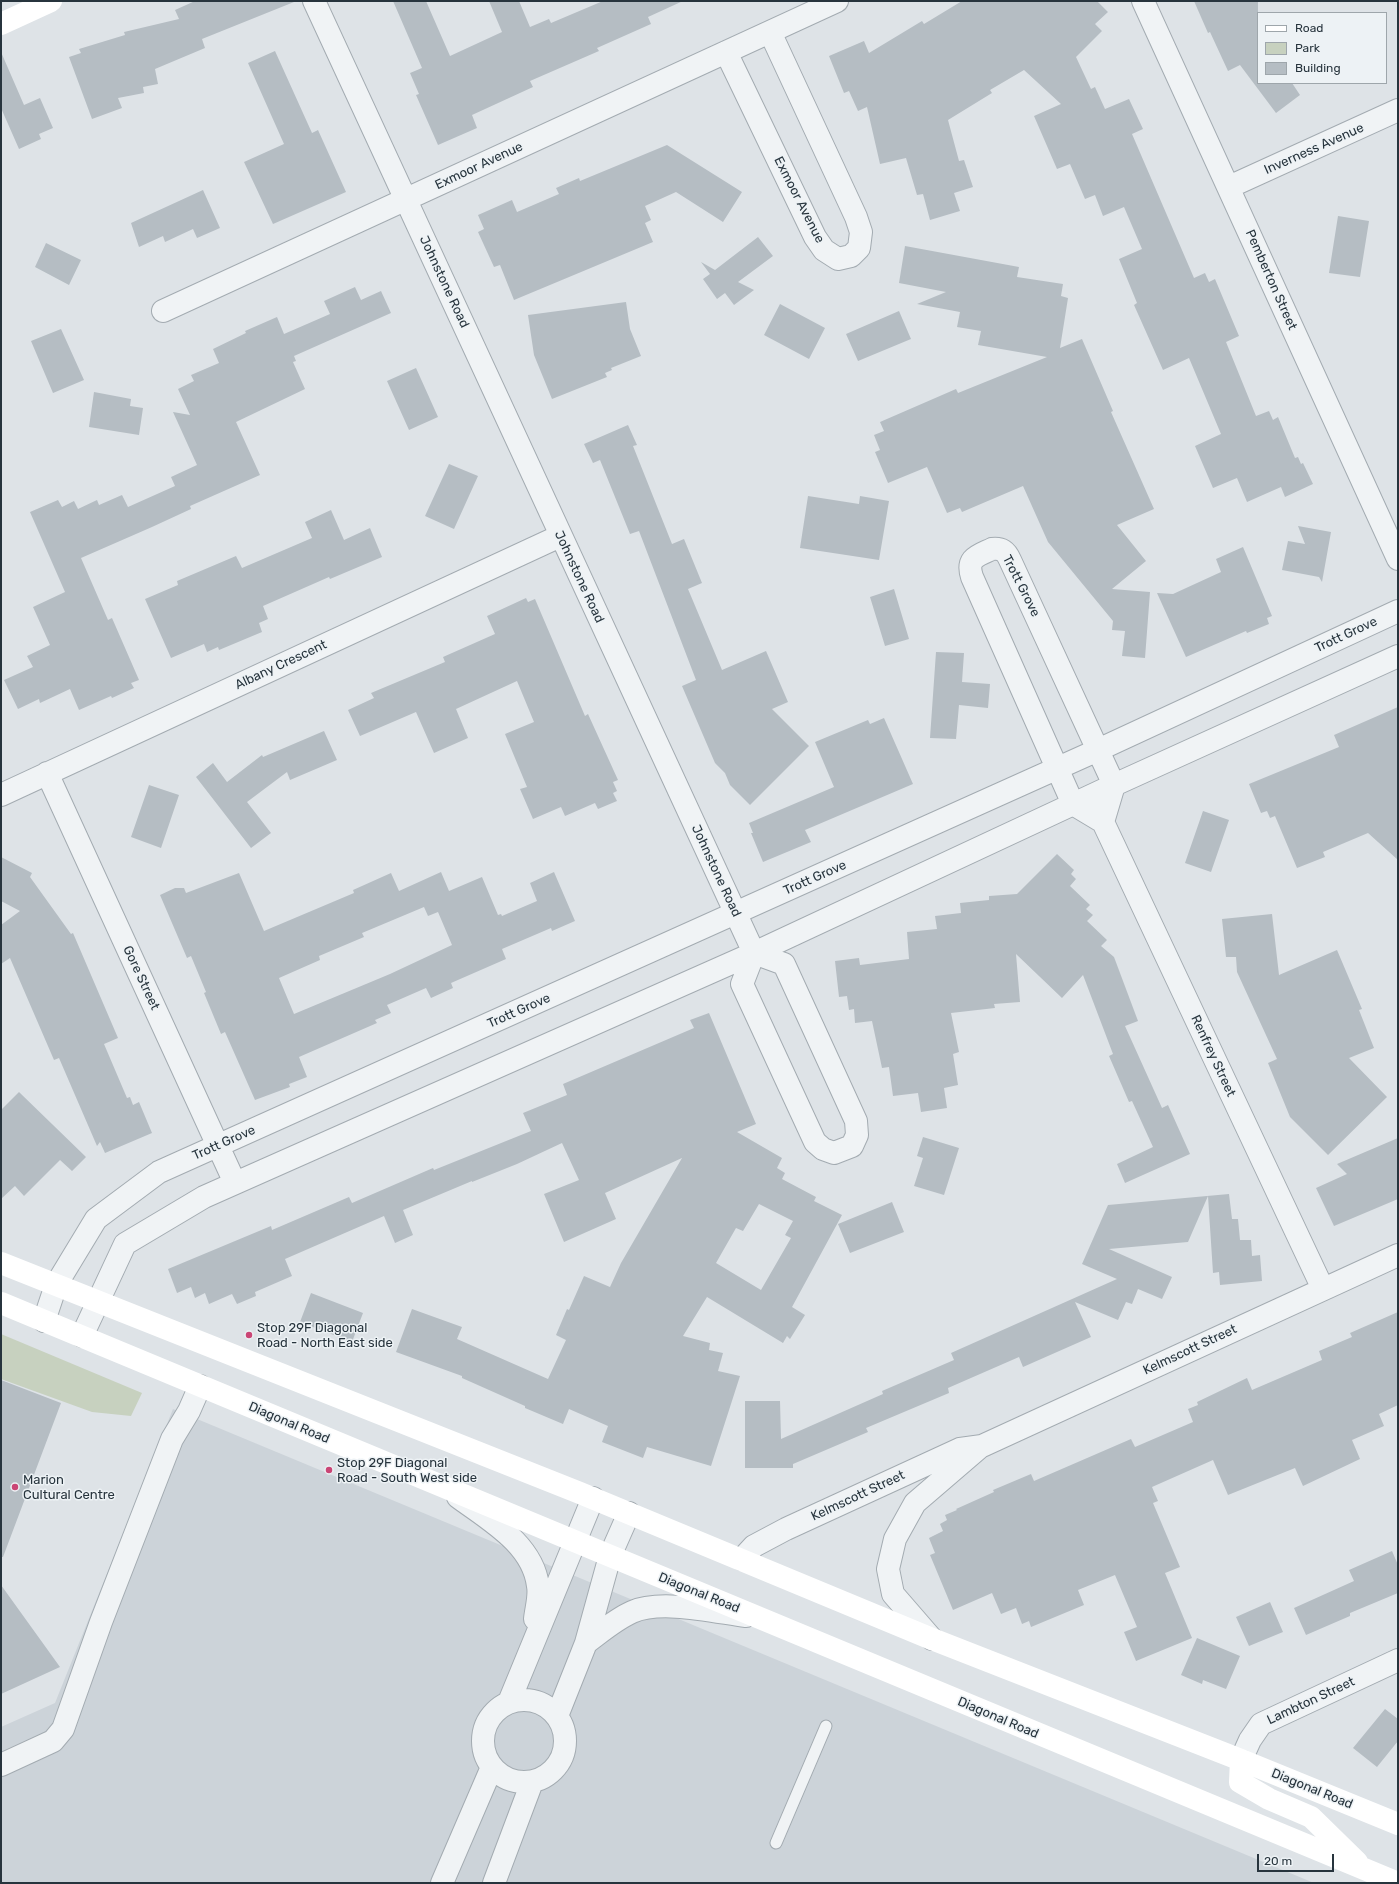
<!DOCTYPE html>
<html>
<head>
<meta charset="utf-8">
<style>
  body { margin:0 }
  #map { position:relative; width:1399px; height:1884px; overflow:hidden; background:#dee3e7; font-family:Rubik,sans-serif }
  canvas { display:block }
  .frame { position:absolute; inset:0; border:2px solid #27343d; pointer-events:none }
  .legend { position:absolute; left:1257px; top:12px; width:130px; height:72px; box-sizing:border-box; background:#edf2f5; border:1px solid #9ea6ab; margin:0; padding:5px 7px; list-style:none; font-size:12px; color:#27343d }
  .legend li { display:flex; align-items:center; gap:8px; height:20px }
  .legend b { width:20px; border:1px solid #9ea6ab }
  .scale { position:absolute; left:1257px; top:1854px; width:77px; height:18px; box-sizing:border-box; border:2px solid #27343d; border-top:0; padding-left:5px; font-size:12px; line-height:14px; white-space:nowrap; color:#27343d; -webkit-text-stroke:3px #edf2f5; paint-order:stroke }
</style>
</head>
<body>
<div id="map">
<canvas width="1399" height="1884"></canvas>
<div class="frame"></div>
<ul class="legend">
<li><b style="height:5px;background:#fff"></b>Road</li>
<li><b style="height:11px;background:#c7d1bf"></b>Park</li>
<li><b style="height:11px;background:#b5bdc3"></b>Building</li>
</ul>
<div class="scale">20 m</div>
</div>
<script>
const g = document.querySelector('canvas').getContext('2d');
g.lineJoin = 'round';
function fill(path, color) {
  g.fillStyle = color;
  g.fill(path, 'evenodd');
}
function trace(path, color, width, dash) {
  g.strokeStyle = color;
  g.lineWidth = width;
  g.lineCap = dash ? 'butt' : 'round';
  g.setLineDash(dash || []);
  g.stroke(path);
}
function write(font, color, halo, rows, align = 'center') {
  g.font = font + ' Rubik,sans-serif';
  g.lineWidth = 3;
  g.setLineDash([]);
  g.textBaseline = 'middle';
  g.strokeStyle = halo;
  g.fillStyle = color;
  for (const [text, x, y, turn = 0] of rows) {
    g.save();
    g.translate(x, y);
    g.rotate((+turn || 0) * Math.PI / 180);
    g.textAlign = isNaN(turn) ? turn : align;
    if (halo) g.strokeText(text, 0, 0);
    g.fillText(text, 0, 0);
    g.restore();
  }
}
fill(new Path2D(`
  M 173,1409 L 1314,1883 L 1,1883 L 1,1727 L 55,1703 Z`), '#ccd3d9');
fill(new Path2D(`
  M 1,1334 L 142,1393 L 131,1416 L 92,1412 L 1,1379 Z`), '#c7d1bf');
fill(new Path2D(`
  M 195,1 L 294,2 L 202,39 L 205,48 L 155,69 L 158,84 L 143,87 L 144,93 L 118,98 L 122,108 L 92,119 L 69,57 L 81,53 L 79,49 L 125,35 L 124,32 L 179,19 L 175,10 Z
  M 393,1 L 426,1 L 450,56 L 502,32 L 489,1 L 519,1 L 530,27 L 549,19 L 551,23 L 603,1 L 683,1 L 648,17 L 651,24 L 597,48 L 599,51 L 530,81 L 533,87 L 472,115 L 477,128 L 438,145 L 416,95 L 419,94 L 410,73 L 422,68 Z
  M 962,1 L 1097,1 L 1108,12 L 1095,24 L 1102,31 L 1076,57 L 1091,89 L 1095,87 L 1105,109 L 1129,99 L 1143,129 L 1132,134 L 1194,278 L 1205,273 L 1209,282 L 1215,279 L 1239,336 L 1226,342 L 1256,416 L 1269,411 L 1273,420 L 1278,417 L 1295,458 L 1298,457 L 1301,464 L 1303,463 L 1313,484 L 1285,497 L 1281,487 L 1247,502 L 1237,478 L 1213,488 L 1195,446 L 1221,434 L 1189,358 L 1163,370 L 1134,305 L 1137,303 L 1119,259 L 1142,249 L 1124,207 L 1103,216 L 1095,195 L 1085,199 L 1070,164 L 1057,169 L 1034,116 L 1061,104 L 1024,70 L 990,90 L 992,93 L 948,120 L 959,161 L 964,160 L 973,187 L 954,193 L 960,211 L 930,220 L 923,194 L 917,195 L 906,158 L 880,164 L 867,107 L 858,111 L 849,91 L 844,93 L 829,56 L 864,41 L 869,53 L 922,21 L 924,24 Z
  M 1194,1 L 1258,1 L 1258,83 L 1292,83 L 1300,95 L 1276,113 L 1240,65 L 1228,71 L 1210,32 L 1208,33 Z
  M 275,51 L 312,133 L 318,130 L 346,192 L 273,224 L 244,162 L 284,144 L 248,63 Z
  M 1,52 L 24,105 L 40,98 L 53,128 L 39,134 L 41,139 L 19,149 L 1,108 Z
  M 667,145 L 742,192 L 723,222 L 676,192 L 645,206 L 651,220 L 645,223 L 653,242 L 514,300 L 500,265 L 494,267 L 478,232 L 484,229 L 478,215 L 512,200 L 517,212 L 559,194 L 556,188 L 579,178 L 580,181 Z
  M 203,190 L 220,228 L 197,238 L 193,229 L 165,242 L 163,236 L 139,247 L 131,223 Z
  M 1338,216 L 1369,221 L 1360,277 L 1329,273 Z
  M 758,237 L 773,256 L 738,282 L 754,290 L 734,305 L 725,293 L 717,299 L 703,279 L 710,274 L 701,262 L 715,270 Z
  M 46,243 L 81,260 L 69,285 L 35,267 Z
  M 905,246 L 1019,267 L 1017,277 L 1063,284 L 1061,296 L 1068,298 L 1060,348 L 1082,339 L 1113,411 L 1111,412 L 1154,509 L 1117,525 L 1146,561 L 1112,589 L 1150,592 L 1145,658 L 1122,656 L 1125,631 L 1112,630 L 1113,621 L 1048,542 L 1023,486 L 962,512 L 960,508 L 947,513 L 927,467 L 888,483 L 875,452 L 880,450 L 874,435 L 884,431 L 880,422 L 956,389 L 958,393 L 1047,357 L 978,345 L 981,331 L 957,327 L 960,312 L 917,304 L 946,292 L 899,283 Z
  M 355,287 L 361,300 L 381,291 L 391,313 L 294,356 L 296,361 L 293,362 L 305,389 L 236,422 L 260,475 L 190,506 L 191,509 L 152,527 L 81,558 L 108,620 L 112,618 L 139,680 L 131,683 L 134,688 L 112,698 L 111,696 L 79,710 L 70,689 L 40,703 L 39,699 L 18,709 L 4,680 L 33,667 L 27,656 L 50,645 L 33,607 L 65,592 L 30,512 L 58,500 L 62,507 L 74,501 L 78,509 L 97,500 L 99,505 L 122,495 L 128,507 L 175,486 L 171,477 L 197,465 L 173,412 L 190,415 L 178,389 L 194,381 L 191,375 L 219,363 L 213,349 L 246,333 L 245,331 L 277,317 L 284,334 L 330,314 L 324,301 Z
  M 626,302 L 630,329 L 641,356 L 611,368 L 612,370 L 605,373 L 607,377 L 552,399 L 534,355 L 528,315 Z
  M 780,304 L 825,328 L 809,359 L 764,335 Z
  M 899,311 L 911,339 L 858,361 L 846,334 Z
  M 61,329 L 84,380 L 53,393 L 31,341 Z
  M 416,368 L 438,417 L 409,430 L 387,381 Z
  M 94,392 L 131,399 L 130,406 L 143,408 L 139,435 L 89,427 Z
  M 628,425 L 637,445 L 633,446 L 672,544 L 684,539 L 702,583 L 688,589 L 722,670 L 766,651 L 788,702 L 772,709 L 809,746 L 750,805 L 730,785 L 725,773 L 715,763 L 682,686 L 696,680 L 639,531 L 630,534 L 600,460 L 593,463 L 584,444 Z
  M 449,464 L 478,476 L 454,529 L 425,516 Z
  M 808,496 L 859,504 L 860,496 L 889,501 L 879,560 L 800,548 Z
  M 331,510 L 344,540 L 370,528 L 382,557 L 330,579 L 329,577 L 263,606 L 268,619 L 259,623 L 262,632 L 219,650 L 218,647 L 207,652 L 204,644 L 171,658 L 145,599 L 178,585 L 177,581 L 236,556 L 242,568 L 312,538 L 305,522 Z
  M 1298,526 L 1331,532 L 1322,582 L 1319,577 L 1282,570 L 1288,541 L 1305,544 Z
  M 1243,547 L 1272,616 L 1267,618 L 1269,624 L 1247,633 L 1246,631 L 1186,657 L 1157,593 L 1173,594 L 1221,572 L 1216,559 Z
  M 894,589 L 909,639 L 885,646 L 870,597 Z
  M 526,598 L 528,602 L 535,599 L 585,716 L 588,714 L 618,780 L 613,782 L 617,791 L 613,793 L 617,801 L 598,809 L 595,803 L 565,816 L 561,807 L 533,819 L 520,789 L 527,787 L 505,734 L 534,722 L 517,681 L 456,709 L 468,738 L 434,753 L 416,712 L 360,736 L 348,710 L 374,698 L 371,693 L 445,662 L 443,657 L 495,634 L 487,616 Z
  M 936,652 L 964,653 L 962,682 L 990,684 L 988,708 L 959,705 L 956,739 L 930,738 Z
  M 1398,707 L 1398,860 L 1368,833 L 1323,852 L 1325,857 L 1297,868 L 1275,816 L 1270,818 L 1267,811 L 1261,813 L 1249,784 L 1339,747 L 1334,735 Z
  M 884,718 L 913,784 L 805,830 L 811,842 L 763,862 L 751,833 L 753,833 L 749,823 L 834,787 L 815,742 L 868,720 L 870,724 Z
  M 324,731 L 337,760 L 290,780 L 287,772 L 247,802 L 271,833 L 251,848 L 196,777 L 213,763 L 227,782 L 262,755 L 263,757 Z
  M 149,785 L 179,795 L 161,848 L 131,837 Z
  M 1203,811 L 1229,820 L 1211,872 L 1185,863 Z
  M 1057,854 L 1074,870 L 1071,874 L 1076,879 L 1070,886 L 1090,905 L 1086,909 L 1093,915 L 1087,921 L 1107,940 L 1101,946 L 1114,957 L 1138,1021 L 1125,1026 L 1162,1108 L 1168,1105 L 1190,1154 L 1125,1183 L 1117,1164 L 1153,1147 L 1132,1101 L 1129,1102 L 1109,1056 L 1113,1054 L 1083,975 L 1062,998 L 1016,954 L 1020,1002 L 994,1004 L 995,1008 L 951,1013 L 959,1052 L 953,1054 L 958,1085 L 944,1088 L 947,1108 L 921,1112 L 918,1093 L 893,1096 L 889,1067 L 882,1068 L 872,1021 L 855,1023 L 854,1009 L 849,1010 L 847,996 L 839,997 L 835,961 L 859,958 L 860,965 L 909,959 L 907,932 L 937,929 L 935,916 L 961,913 L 960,903 L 989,900 L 989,896 L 1017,894 Z
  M 1,857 L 32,873 L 30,877 L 71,934 L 73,933 L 118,1038 L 104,1044 L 127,1098 L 130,1097 L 133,1105 L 139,1102 L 152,1133 L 105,1153 L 100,1142 L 97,1146 L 59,1058 L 54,1060 L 10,958 L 1,964 L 1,925 L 20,911 L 1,901 Z
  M 441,872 L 449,891 L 482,877 L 498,915 L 501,914 L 502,916 L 537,901 L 530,883 L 554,872 L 575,921 L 552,931 L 551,928 L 502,949 L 506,959 L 451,983 L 453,988 L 431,998 L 426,988 L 387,1005 L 391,1013 L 375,1020 L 377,1023 L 299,1057 L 307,1077 L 289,1084 L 290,1087 L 255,1100 L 225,1032 L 221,1034 L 204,993 L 206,992 L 191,956 L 187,958 L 160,895 L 175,888 L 184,888 L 186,893 L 239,873 L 264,931 L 354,893 L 353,890 L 391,873 L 399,891 ZM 424,907 L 428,916 L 438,912 L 452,945 L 390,974 L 294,1014 L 279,978 L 320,960 L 319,956 L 364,937 L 362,933 Z
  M 1272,914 L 1279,975 L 1337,950 L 1362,1009 L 1359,1010 L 1374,1048 L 1349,1058 L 1387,1097 L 1328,1155 L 1290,1117 L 1268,1063 L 1277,1059 L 1237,972 L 1236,957 L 1226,957 L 1222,919 Z
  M 709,1013 L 756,1124 L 737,1132 L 782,1158 L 777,1168 L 785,1173 L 782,1179 L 816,1197 L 814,1201 L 842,1215 L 792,1307 L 805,1315 L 790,1339 L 787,1336 L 783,1343 L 707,1297 L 683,1336 L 710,1343 L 709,1350 L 723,1353 L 718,1371 L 740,1376 L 711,1466 L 647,1447 L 643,1458 L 602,1442 L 608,1426 L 569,1409 L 563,1424 L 525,1408 L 525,1406 L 462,1378 L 462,1376 L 396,1352 L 412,1309 L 462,1327 L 457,1339 L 548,1379 L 566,1340 L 556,1335 L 567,1309 L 569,1310 L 584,1276 L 610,1287 L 621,1263 L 682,1158 L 605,1193 L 616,1219 L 564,1242 L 544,1194 L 579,1180 L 562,1143 L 517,1164 L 472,1182 L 472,1181 L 403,1210 L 413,1235 L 395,1243 L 384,1216 L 285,1259 L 292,1276 L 255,1292 L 256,1296 L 237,1304 L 232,1294 L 209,1304 L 205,1293 L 195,1298 L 191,1287 L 177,1293 L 168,1269 L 271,1226 L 272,1230 L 349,1197 L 352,1203 L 433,1168 L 434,1170 L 531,1131 L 523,1113 L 567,1095 L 563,1084 L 694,1028 L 690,1020 ZM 759,1204 L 793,1221 L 785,1235 L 791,1238 L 761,1290 L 716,1263 L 736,1228 L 743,1231 Z
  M 19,1092 L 86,1157 L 72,1171 L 60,1160 L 24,1196 L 15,1186 L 1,1199 L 1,1110 Z
  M 923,1137 L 959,1148 L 944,1195 L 914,1186 L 923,1158 L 917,1156 Z
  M 1398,1138 L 1398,1199 L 1334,1226 L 1316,1188 L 1347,1174 L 1337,1164 Z
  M 1229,1194 L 1232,1219 L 1238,1219 L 1240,1240 L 1251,1240 L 1252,1256 L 1260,1255 L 1262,1281 L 1220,1285 L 1219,1272 L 1213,1273 L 1208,1196 L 1188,1242 L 1109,1249 L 1172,1277 L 1162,1299 L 1138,1289 L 1132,1304 L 1126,1302 L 1118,1320 L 1075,1302 L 1091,1337 L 1023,1367 L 1019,1357 L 948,1388 L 949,1393 L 866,1428 L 868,1432 L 793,1464 L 793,1468 L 745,1468 L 745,1401 L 780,1401 L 781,1439 L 883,1394 L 882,1391 L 954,1360 L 951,1353 L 1117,1279 L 1082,1264 L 1108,1205 Z
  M 892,1202 L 904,1232 L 850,1253 L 838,1224 Z
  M 311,1293 L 363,1313 L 352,1342 L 300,1322 Z
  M 1398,1312 L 1398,1405 L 1379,1414 L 1384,1426 L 1352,1440 L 1360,1459 L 1303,1486 L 1295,1468 L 1228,1495 L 1213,1460 L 1152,1487 L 1158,1501 L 1153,1503 L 1180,1567 L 1165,1573 L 1192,1638 L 1136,1661 L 1124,1632 L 1137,1627 L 1115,1575 L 1078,1590 L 1084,1605 L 1031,1627 L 1029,1621 L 1022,1624 L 1016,1608 L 1001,1614 L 992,1593 L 953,1610 L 930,1555 L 935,1553 L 929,1538 L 943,1531 L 940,1524 L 947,1520 L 945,1515 L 957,1510 L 956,1509 L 994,1492 L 993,1490 L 1031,1474 L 1034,1481 L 1131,1439 L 1135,1447 L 1193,1422 L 1188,1409 L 1198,1405 L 1197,1402 L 1247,1378 L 1252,1390 L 1322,1360 L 1319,1351 L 1352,1337 L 1350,1333 Z
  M 1,1380 L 61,1403 L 3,1557 L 1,1557 Z
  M 1392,1551 L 1398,1565 L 1398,1593 L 1350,1613 L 1350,1616 L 1306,1635 L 1294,1608 L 1354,1581 L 1349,1570 Z
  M 1,1585 L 60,1667 L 1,1694 Z
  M 1270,1602 L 1283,1632 L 1249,1646 L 1236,1617 Z
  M 1197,1638 L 1240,1656 L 1226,1689 L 1203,1680 L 1202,1684 L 1181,1675 Z
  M 1385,1709 L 1398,1719 L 1398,1741 L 1377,1767 L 1353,1748 Z`), '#b5bdc3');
const lane = new Path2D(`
  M 776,1843 L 826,1726`);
const street = new Path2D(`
  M 314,1 L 754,953
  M 1143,1 L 1398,559
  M 726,52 L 815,237 L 824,250 L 838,259 L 851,256 L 859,248 L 861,232 L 856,217 L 770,32
  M 1229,187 L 1398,110
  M 163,311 L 837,1
  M 992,549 C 1002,548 1006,551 1010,560 L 1114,785 L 1103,822 L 1073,804 L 972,577 C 966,558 977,556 992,549 Z
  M 47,773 L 235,1183
  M 1,795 L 560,536
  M 1103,822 L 1323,1289
  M 754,953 L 784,964 L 856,1121 L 857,1135 L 852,1146 L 834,1153 L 823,1149 L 815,1142 L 742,984 Z
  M 44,1321 L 56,1285 L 96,1219 L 159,1172 L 1098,750 L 1398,611
  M 82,1336 L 125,1244 L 204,1197 L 754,953 L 1114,785 L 1398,656
  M 458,1497 C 489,1520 533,1544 538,1586 C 540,1596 536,1609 535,1619
  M 742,1559 L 754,1546 L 786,1529 L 960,1449 L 982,1446 L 1398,1255
  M 932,1639 L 893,1594 L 888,1569 L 895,1539 L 915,1503 L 979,1448
  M 586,1643 C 601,1632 616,1619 632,1612 C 661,1599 715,1612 746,1616
  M483 1741a41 41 0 1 1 82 0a41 41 0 1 1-82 0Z
  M 509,1702 L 593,1498
  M 557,1716 L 586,1643 L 610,1556 L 629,1513
  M 1241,1760 L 1250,1740 L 1261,1724 L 1398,1660
  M 1,1765 L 53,1741 L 63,1729 L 101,1622 L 172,1439 L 189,1411 L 200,1386
  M 442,1883 L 492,1767
  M 494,1883 L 532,1782`);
trace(lane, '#a3abb1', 13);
trace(street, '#a3abb1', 24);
trace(lane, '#f0f3f5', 11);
trace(street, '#f0f3f5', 22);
trace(new Path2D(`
  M 1,24 L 51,1
  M 1,1263 L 580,1493 L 932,1639 L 1241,1760 L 1398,1824
  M 1,1303 L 1398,1883
  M 1241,1760 L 1240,1782 L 1269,1799 L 1311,1817 L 1357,1862`), '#fff', 22);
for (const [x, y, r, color] of [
  [249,1335,4,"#ca4575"],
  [329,1470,4,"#ca4575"],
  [15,1487,4,"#ca4575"]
]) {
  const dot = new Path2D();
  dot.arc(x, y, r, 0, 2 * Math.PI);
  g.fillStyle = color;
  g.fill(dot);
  trace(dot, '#edf2f5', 1.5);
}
write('13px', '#27343d', '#edf2f5', [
  ["Inverness Avenue",1314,149,-24],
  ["Exmoor Avenue",479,166,-25],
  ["Exmoor Avenue",799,200,63],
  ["Pemberton Street",1271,280,66],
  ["Johnstone Road",444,282,65],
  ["Johnstone Road",579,577,65],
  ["Trott Grove",1021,586,63],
  ["Trott Grove",1346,635,-25],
  ["Albany Crescent",281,665,-25],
  ["Johnstone Road",716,871,65],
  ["Trott Grove",815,878,-24],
  ["Gore Street",141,978,65],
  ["Trott Grove",519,1011,-24],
  ["Renfrey Street",1213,1056,65],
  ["Trott Grove",224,1143,-24],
  ["Kelmscott Street",1190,1350,-25],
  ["Diagonal Road",289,1423,23],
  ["Kelmscott Street",858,1496,-25],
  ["Diagonal Road",699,1593,22],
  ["Lambton Street",1311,1701,-25],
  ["Diagonal Road",998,1718,23],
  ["Diagonal Road",1312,1789,22]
]);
write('13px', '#27343d', '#edf2f5', [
  ["Stop 29F Diagonal",257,1328],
  ["Road - North East side",257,1343],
  ["Stop 29F Diagonal",337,1463],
  ["Road - South West side",337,1478],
  ["Marion",23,1480],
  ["Cultural Centre",23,1495]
], 'left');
</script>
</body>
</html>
